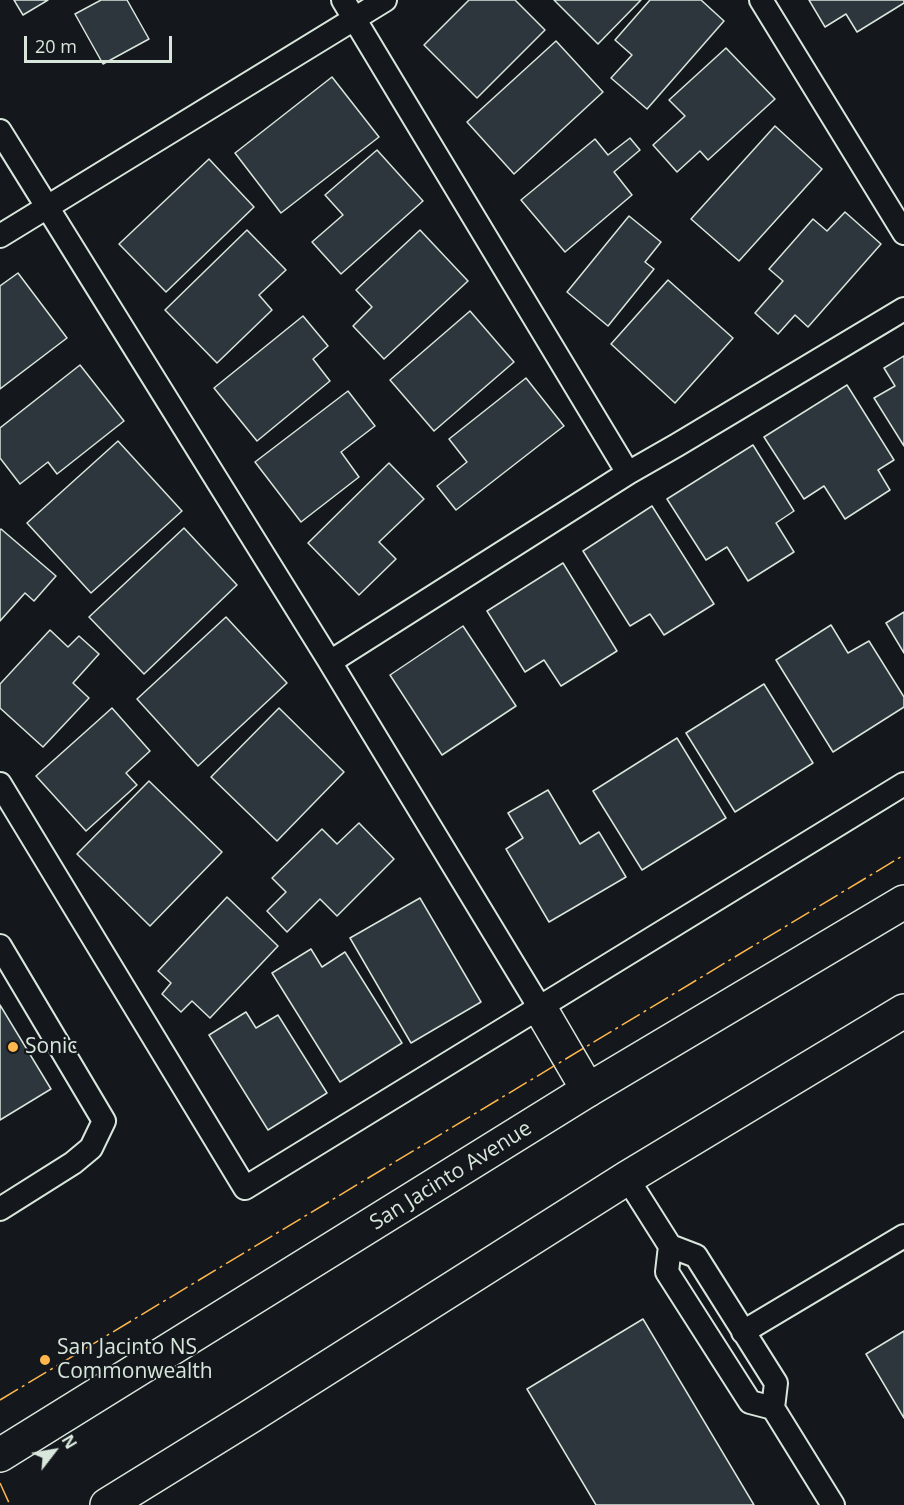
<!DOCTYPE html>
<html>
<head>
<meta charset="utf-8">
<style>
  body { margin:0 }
  #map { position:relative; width:904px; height:1505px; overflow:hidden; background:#14181c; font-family:"Open Sans",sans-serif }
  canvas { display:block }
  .north { position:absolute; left:24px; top:1421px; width:60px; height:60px; -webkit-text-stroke:4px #14181c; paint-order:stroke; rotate:59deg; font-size:16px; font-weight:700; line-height:24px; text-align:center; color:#d8e6dc }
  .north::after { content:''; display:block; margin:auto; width:21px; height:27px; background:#d8e6dc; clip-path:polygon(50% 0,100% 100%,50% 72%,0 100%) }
  .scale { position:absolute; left:24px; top:36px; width:148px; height:27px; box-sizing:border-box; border:3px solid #d8e6dc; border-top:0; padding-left:8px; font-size:18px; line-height:21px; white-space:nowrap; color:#d8e6dc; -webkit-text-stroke:4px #14181c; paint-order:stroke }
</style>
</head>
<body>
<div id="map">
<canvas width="904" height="1505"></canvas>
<div class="north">N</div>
<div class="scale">20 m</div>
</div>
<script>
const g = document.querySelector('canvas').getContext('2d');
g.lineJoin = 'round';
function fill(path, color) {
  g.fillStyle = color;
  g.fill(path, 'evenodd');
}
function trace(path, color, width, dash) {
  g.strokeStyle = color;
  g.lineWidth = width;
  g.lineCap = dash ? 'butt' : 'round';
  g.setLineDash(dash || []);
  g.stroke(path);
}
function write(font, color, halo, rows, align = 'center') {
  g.font = font + ' "Open Sans",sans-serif';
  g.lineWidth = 4.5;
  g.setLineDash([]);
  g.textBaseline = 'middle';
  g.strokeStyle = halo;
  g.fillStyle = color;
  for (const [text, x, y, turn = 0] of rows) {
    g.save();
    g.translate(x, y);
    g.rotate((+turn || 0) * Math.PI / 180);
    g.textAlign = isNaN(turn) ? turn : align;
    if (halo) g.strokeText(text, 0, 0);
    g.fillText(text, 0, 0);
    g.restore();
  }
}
const building = new Path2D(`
  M 14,0 L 48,0 L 23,15 Z
  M 101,0 L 127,0 L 149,39 L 103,64 L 75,14 Z
  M 469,0 L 515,0 L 545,30 L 477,98 L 424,45 Z
  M 554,0 L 641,0 L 598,44 Z
  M 650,0 L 701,0 L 724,21 L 647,109 L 611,78 L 632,55 L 615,40 Z
  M 809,0 L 904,0 L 904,3 L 857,32 L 846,14 L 825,27 Z
  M 556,41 L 603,92 L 514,174 L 467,122 Z
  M 726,48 L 775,99 L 708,160 L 700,151 L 677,172 L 653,145 L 685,116 L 669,100 Z
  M 332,77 L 379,137 L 281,213 L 235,153 Z
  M 775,126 L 822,169 L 739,261 L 691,219 Z
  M 630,138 L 640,150 L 614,172 L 632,195 L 565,252 L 521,200 L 595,139 L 608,155 Z
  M 377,150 L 423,201 L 341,274 L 312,242 L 343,215 L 325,195 Z
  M 209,159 L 254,207 L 166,292 L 119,244 Z
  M 845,212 L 881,244 L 808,327 L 795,315 L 778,334 L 755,313 L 783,281 L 769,269 L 813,219 L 827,231 Z
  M 629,216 L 661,242 L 645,262 L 654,269 L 608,326 L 567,292 Z
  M 247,230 L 286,270 L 259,295 L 272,310 L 217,363 L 165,310 Z
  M 420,230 L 468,281 L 384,359 L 353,326 L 372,307 L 356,290 Z
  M 18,273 L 67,338 L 0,389 L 0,286 Z
  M 668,280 L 733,338 L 675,403 L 611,344 Z
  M 470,311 L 514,362 L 434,431 L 390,380 Z
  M 303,316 L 328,346 L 313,359 L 330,381 L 257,441 L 214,388 Z
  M 904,356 L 904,446 L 874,398 L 895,386 L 884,368 Z
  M 80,365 L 124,421 L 57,474 L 48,462 L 20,484 L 0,458 L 0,428 Z
  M 526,378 L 564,426 L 456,510 L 437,486 L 467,462 L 449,439 Z
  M 847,385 L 894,460 L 878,470 L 890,490 L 845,519 L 824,486 L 804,499 L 764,437 Z
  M 348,391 L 375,426 L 341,452 L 359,477 L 301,522 L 255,462 Z
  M 118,441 L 182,511 L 91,593 L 27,523 Z
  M 753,445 L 794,511 L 776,523 L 794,552 L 748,581 L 727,547 L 706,560 L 667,499 Z
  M 389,463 L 424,499 L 379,542 L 396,559 L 359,595 L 308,543 Z
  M 652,506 L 714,604 L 664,635 L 650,614 L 630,626 L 583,551 Z
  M 184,528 L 237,585 L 144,674 L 89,617 Z
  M 1,529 L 56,576 L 34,601 L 25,593 L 0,621 L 0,530 Z
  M 563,563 L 617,651 L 561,686 L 544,660 L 525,672 L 487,611 Z
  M 904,612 L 904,653 L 886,623 Z
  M 226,617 L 287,683 L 198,766 L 137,699 Z
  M 831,625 L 848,653 L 869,641 L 904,697 L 904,707 L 833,752 L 776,660 Z
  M 463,626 L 516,706 L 442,755 L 390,675 Z
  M 50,630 L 68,647 L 79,636 L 99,654 L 73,683 L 89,698 L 43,747 L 0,708 L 0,684 Z
  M 764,684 L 813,763 L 735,812 L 686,733 Z
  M 112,708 L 150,751 L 126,773 L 137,785 L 86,831 L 36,776 Z
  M 279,708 L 344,772 L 277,841 L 211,777 Z
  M 677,738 L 726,818 L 642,870 L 593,791 Z
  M 149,781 L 222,852 L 150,926 L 77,854 Z
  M 548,790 L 580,844 L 599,832 L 626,877 L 549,922 L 506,849 L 523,838 L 508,813 Z
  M 359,823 L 394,859 L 337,916 L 320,899 L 287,932 L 267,911 L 286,892 L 272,878 L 322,829 L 337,844 Z
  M 227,897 L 278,946 L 210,1018 L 192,1001 L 181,1012 L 162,994 L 171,983 L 158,971 Z
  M 420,898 L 481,1002 L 411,1043 L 350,938 Z
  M 311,949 L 322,967 L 345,952 L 402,1043 L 340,1082 L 272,973 Z
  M 0,1005 L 51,1089 L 0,1120 Z
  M 246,1012 L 256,1028 L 278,1015 L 327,1093 L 268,1130 L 209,1035 Z
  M 643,1319 L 754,1505 L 596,1505 L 527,1389 Z
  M 904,1331 L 904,1418 L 866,1354 Z`);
fill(building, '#2c363c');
trace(building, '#d8e6dc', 1.5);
const service = new Path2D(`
  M 343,0 L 628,473 L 330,662 L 540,1008
  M 761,0 L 904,233
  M 0,131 L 330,662
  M 0,236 L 385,0
  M 628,473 L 677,445 L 904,309
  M 0,784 L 245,1188 L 904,784
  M 0,946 L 104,1121 L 91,1148 L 73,1163 L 0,1209
  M 627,1178 L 670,1246 L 696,1256 L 776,1383 L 773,1408 L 750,1402 L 667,1272 L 670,1246
  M 743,1332 L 904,1236
  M 773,1408 L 833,1505`);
const minor = new Path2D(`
  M 540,1008 L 588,1090`);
const secondary = new Path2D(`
  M 0,1455 L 588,1090 L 904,902
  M 107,1505 L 251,1416 L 627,1178 L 904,1011`);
trace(service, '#d8e6dc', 26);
trace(minor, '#d8e6dc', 36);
trace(secondary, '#d8e6dc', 36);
trace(service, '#14181c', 22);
trace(minor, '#14181c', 33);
trace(secondary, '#14181c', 33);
trace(new Path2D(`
  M 0,1400 L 904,855
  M 0,1483 L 10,1505`), '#ffb74d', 1.5, [21, 4.5, 3, 4.5]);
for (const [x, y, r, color] of [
  [13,1047,6,"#ffb74d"],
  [45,1360,6,"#ffb74d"]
]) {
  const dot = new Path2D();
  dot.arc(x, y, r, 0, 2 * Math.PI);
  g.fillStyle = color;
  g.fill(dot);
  trace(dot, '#14181c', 2);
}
write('21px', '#d8e6dc', '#14181c', [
  ["Sonic",25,1047],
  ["San Jacinto NS",57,1348],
  ["Commonwealth",57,1372]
], 'left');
write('21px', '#d8e6dc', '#14181c', [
  ["San Jacinto Avenue",451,1176,-32]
]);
</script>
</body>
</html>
